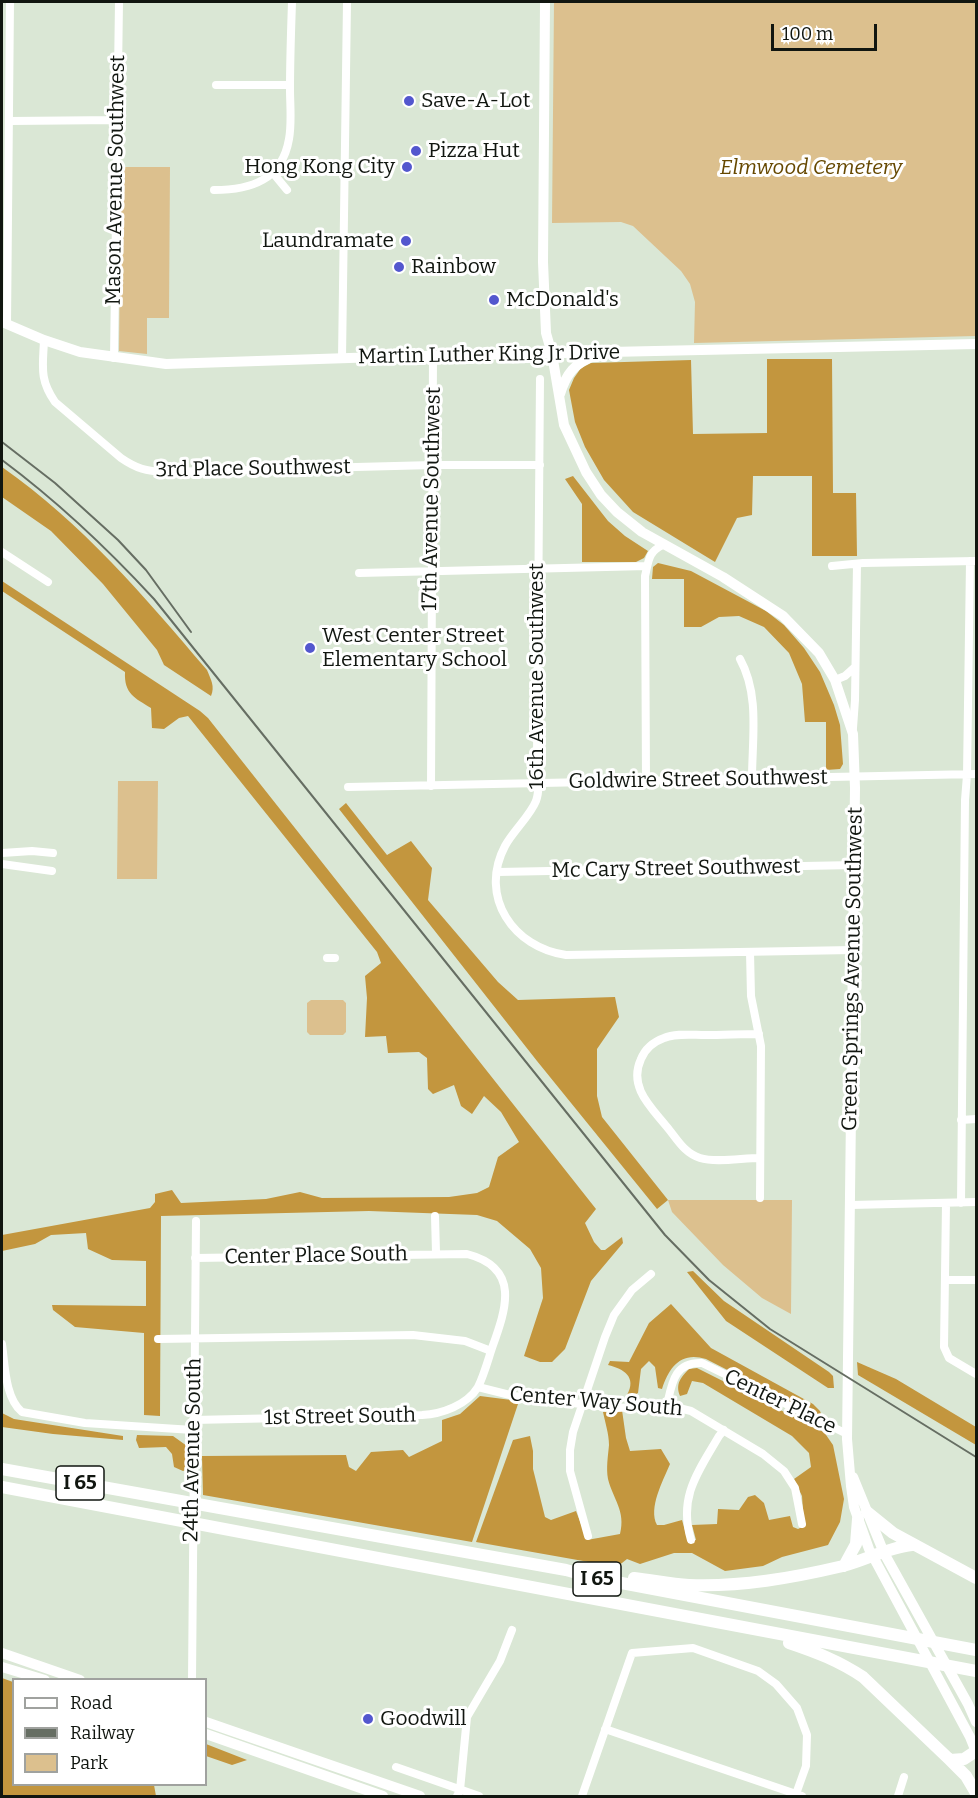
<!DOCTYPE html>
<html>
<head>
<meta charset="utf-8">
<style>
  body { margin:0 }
  #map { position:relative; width:978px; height:1798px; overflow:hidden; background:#dae7d5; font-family:Bitter,serif }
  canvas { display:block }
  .frame { position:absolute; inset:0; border:3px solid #111610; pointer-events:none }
  .legend { position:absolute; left:12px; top:1678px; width:195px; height:108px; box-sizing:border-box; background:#fff; border:2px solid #a0a29f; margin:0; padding:8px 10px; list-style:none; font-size:18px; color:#111610 }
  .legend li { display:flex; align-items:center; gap:12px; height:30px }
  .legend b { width:30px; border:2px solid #a0a29f }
  .scale { position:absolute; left:771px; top:24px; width:106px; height:27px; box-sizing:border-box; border:3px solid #111610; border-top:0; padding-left:8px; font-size:18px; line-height:21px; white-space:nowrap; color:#111610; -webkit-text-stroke:4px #fff; paint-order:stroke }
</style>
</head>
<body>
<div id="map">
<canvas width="978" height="1798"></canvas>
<div class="frame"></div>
<ul class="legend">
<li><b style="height:8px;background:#fff"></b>Road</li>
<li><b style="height:8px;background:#666e63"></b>Railway</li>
<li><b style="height:16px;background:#dcc08e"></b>Park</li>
</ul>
<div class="scale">100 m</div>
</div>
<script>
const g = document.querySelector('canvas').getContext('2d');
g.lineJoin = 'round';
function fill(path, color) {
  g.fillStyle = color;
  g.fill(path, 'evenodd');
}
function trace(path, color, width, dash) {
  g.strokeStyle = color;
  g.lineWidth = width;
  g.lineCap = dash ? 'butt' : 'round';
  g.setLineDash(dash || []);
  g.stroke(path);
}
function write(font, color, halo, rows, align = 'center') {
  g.font = font + ' Bitter,serif';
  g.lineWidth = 6;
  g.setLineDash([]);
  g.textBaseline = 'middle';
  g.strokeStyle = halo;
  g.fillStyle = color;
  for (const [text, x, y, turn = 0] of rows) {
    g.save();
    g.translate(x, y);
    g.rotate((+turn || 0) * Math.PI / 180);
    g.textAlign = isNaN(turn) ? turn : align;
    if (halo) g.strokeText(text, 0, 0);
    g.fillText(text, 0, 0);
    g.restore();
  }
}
fill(new Path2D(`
  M 554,2 L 976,2 L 976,336 L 694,343 L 695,302 L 690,284 L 681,271 L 633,226 L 621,222 L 552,223 Z
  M 121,167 L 170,167 L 169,318 L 147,318 L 147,354 L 119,351 Z
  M 118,781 L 158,781 L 157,879 L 117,879 Z
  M 311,1000 L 343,1000 L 346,1003 L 346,1032 L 343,1035 L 310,1035 L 307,1032 L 307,1003 Z
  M 668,1200 L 792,1200 L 791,1314 L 762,1298 L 723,1265 L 672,1212 Z`), '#dcc08e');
fill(new Path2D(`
  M 767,359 L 832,359 L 833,493 L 856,493 L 857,556 L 812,556 L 812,476 L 753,476 L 752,515 L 737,518 L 715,562 L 633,512 L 604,480 L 585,447 L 575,422 L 569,390 L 574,378 L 581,368 L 591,363 L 691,360 L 693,434 L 767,433 Z
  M 2,467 C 82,523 144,596 207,670 C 211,680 215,686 211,696 L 164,665 L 157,650 L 103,584 L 51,531 L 2,497 Z
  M 573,476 L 608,521 L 625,536 L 648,551 L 644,558 L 636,562 L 582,562 L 582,504 L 565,479 Z
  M 658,563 L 691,571 L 766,611 L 784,625 L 804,648 L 820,672 L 834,705 L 840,725 L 843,764 L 840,769 L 826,770 L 826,722 L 805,722 L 802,684 L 789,653 L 764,627 L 739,616 L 719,617 L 701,627 L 684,627 L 684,579 L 652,579 L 653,567 Z
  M 2,581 L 200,711 L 208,718 L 596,1209 L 585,1223 L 594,1242 L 601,1250 L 605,1250 L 622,1237 L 623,1243 L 591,1281 L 565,1349 L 552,1362 L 540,1362 L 524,1356 L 543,1298 L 541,1268 L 530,1249 L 497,1221 L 477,1215 L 369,1211 L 161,1216 L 160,1416 L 144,1415 L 144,1333 L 75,1327 L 53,1310 L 52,1305 L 146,1306 L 146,1261 L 112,1260 L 88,1249 L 86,1233 L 51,1235 L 35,1244 L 2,1251 L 2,1235 L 150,1208 L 155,1202 L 155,1194 L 172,1190 L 181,1203 L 266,1199 L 300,1192 L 322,1198 L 449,1197 L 477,1193 L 489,1187 L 498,1157 L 519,1142 L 501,1112 L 484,1096 L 472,1114 L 461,1106 L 454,1085 L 433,1094 L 428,1089 L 427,1058 L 419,1052 L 388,1053 L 386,1036 L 365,1037 L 367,998 L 365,976 L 381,963 L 377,952 L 188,716 L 179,718 L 164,729 L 152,728 L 151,708 C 135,698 124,694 125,672 L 2,591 Z
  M 346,803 L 387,855 L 411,841 L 432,868 L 428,900 L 498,982 L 518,1000 L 615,997 L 619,1017 L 597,1049 L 597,1096 L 602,1117 L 668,1200 L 657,1209 L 537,1061 L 339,809 Z
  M 693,1271 L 724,1301 L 829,1372 L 833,1376 L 834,1388 L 828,1388 L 726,1321 L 687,1272 Z
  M 671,1304 L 711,1348 L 813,1404 L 820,1411 L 822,1416 L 821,1418 L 706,1359 C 681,1351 669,1367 662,1389 L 658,1388 L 655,1367 L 649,1361 L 641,1369 L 638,1393 L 631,1397 L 627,1395 C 637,1377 624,1369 608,1365 L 610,1361 L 629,1362 L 649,1323 Z
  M 857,1362 L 896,1379 L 976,1427 L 976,1445 L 858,1375 Z
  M 697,1368 L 824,1432 L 833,1445 L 844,1499 L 840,1522 L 828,1545 L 782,1557 L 763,1566 L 725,1571 L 692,1553 L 674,1553 L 640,1564 L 627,1559 L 617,1567 L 476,1542 L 513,1440 L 530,1436 L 533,1451 L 533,1469 L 545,1517 L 551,1520 L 576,1511 L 587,1540 L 620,1534 C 626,1511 613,1499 608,1479 C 606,1468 608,1456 609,1445 C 609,1434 605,1422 603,1412 L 622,1410 L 626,1438 L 630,1451 L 661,1449 L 670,1464 C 663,1481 648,1508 657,1525 L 664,1525 L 682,1520 L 688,1541 L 696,1540 L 692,1525 L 717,1524 L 718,1509 L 739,1510 L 748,1497 L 755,1495 L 764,1503 L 769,1520 L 790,1516 L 793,1527 L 798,1529 L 804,1526 L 802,1496 L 794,1479 L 811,1467 L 809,1453 L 792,1436 L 703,1383 L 692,1381 L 687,1394 L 680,1396 C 675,1384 681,1377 689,1369 Z
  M 480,1396 L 519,1401 L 472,1542 L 203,1495 L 202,1456 L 346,1455 L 349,1467 L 356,1471 L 371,1452 L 403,1450 L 409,1457 L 442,1441 L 442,1420 L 460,1414 Z
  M 2,1413 L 14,1419 L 123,1436 L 123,1440 L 53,1434 L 2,1427 Z
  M 137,1435 L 173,1436 L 187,1446 L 188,1469 L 183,1471 L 174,1467 L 172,1454 L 166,1447 L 139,1448 L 136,1440 Z
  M 2,1678 L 13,1682 L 14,1784 L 154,1785 L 156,1796 L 2,1796 Z
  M 206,1744 L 247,1760 L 232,1765 L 206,1756 Z`), '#c3963e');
trace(new Path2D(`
  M 216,85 L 290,85
  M 10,121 L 117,120
  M 273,173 L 287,190
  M 214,190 C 251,190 282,180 289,139 C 292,123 290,105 290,89 C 290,60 291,31 292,2
  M 7,324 L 10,2
  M 44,340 C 43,366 39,379 55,402 L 121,458 C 137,469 146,471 165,472 L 433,465 L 540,465
  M 114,358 L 119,2
  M 342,358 L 347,2
  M 540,379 L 537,755 C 537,769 541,787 536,801 C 530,816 513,831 505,846 C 478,897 514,948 566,955 L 853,950
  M 2,552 L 48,582
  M 832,566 L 863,563 L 976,561
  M 359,573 L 647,566
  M 740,659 C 760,695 752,739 752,779
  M 835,680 L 845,676 L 855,667
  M 853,728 L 855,700 L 857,564
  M 646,781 L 645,576 C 649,560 648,552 663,545
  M 431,786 L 433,356
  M 348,787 L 976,774
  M 2,853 L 32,851 L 53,853
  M 2,864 L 52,871
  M 498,872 L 855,865
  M 750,952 L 751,996 L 761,1046 L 760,1198
  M 327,958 L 335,958
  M 759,1034 C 741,1034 723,1035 705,1035 C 692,1035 675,1033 664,1038 C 653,1042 645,1049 641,1059 C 628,1087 651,1107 667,1127 C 677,1139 684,1153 700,1158 C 716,1163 742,1158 760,1158
  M 961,1120 L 976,1119
  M 946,1203 L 944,1347 L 949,1358 L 976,1374
  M 961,1203 L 965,800 L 967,775 L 970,561
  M 851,1205 L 976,1202
  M 435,1216 L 436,1253
  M 945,1280 L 976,1280
  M 158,1339 L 413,1335 L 465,1341 L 491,1351
  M 2,1344 C 5,1365 5,1398 22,1412 L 85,1423 L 193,1430
  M 478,1387 L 514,1396 L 581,1404 L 617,1408 L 667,1405 L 691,1411 L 763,1454 L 784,1471 L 795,1488 L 802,1524
  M 667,1405 C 672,1383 674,1362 702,1363 L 847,1434
  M 193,1420 L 422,1415 C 442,1414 467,1405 478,1387 C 484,1375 488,1360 492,1348 C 506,1309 521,1268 467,1254 L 195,1258
  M 588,1536 L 570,1471 L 570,1450 L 573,1432 L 605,1337 L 614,1315 L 632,1290 L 651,1274
  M 691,1540 C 678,1497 698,1472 719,1436 L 724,1430
  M 192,1680 L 196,1221
  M 605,1729 L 802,1796
  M 396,1767 L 479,1796
  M 457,1796 L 460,1790 L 467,1717 L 500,1661 L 512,1630
  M 582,1796 L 632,1653 L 693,1648 L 758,1671 L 776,1684 L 797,1708 L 807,1735 L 806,1766 L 796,1794
  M 898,1796 L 904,1777`), '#fff', 8);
trace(new Path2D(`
  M 545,2 L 543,262 L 546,333 L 552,354 L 564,425 L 586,472 L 601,495 L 617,512 L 642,532 L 723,577 L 783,616 L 819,653 L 835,680 L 853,734 L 855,788 L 847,1439 L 851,1486 L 854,1507 L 869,1549 L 970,1737 L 976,1752
  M 2,322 L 44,340 L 80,352 L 166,364 L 380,357 L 976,344
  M 560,394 C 566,374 575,363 594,356
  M 853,1477 L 884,1553 L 968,1704 L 976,1722
  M 2,1653 L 80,1680
  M 2,1667 L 45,1680
  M 206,1722 L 420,1796
  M 206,1734 L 383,1796`), '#fff', 10);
trace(new Path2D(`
  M 2,1469 L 566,1570 L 595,1578 L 976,1650
  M 2,1487 L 976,1671
  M 867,1512 L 893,1533 L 976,1578
  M 844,1566 L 856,1544 L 858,1519
  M 634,1578 C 652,1580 671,1584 689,1585 C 741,1587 792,1578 843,1566 C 866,1560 889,1547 912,1545
  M 789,1643 C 816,1652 839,1661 863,1677 L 950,1760 L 966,1776 L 976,1793
  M 950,1760 L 964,1759 L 976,1751`), '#fff', 12);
trace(new Path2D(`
  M 2,442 L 55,483 L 118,540 L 146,570 L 191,632
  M 2,460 C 57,501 107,548 154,599 L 665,1235 L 709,1280 L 770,1329 L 976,1457`), '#666e63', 2);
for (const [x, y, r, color] of [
  [409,101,6,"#5357ce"],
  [416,151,6,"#5357ce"],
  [407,167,6,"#5357ce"],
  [406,241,6,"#5357ce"],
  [399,267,6,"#5357ce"],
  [494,300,6,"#5357ce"],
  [310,648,6,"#5357ce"],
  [368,1719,6,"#5357ce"]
]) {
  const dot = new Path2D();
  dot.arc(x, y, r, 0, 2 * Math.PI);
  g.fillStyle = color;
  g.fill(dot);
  trace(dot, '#fff', 2);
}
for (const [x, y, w] of [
  [80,1483,48],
  [597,1579,48]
]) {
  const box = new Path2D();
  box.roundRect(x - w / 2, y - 17, w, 34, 4.5);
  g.fillStyle = '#fff';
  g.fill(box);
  trace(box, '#111610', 1.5);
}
write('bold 20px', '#111610', null, [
  ["I 65",80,1483],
  ["I 65",597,1579]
]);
write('21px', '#111610', '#fff', [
  ["Save-A-Lot",421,101],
  ["Pizza Hut",428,151],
  ["Hong Kong City",395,167,"right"],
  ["Laundramate",394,241,"right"],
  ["Rainbow",411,267],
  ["McDonald's",506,300],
  ["West Center Street",322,636],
  ["Elementary School",322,660],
  ["Goodwill",380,1719]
], 'left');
write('italic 21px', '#664800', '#fff', [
  ["Elmwood Cemetery",811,168]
]);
write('21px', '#111610', '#fff', [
  ["Mason Avenue Southwest",116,180,-89],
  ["Martin Luther King Jr Drive",489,355,-1],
  ["3rd Place Southwest",253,469,-1],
  ["17th Avenue Southwest",432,499,-89],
  ["16th Avenue Southwest",537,676,-90],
  ["Goldwire Street Southwest",698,780,-1],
  ["Mc Cary Street Southwest",676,869,-1],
  ["Green Springs Avenue Southwest",853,969,-89],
  ["Center Place South",316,1256,-1],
  ["Center Way South",596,1402,5],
  ["Center Place",780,1402,26],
  ["1st Street South",340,1417,-1],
  ["24th Avenue South",193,1450,-89]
]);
</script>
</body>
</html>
